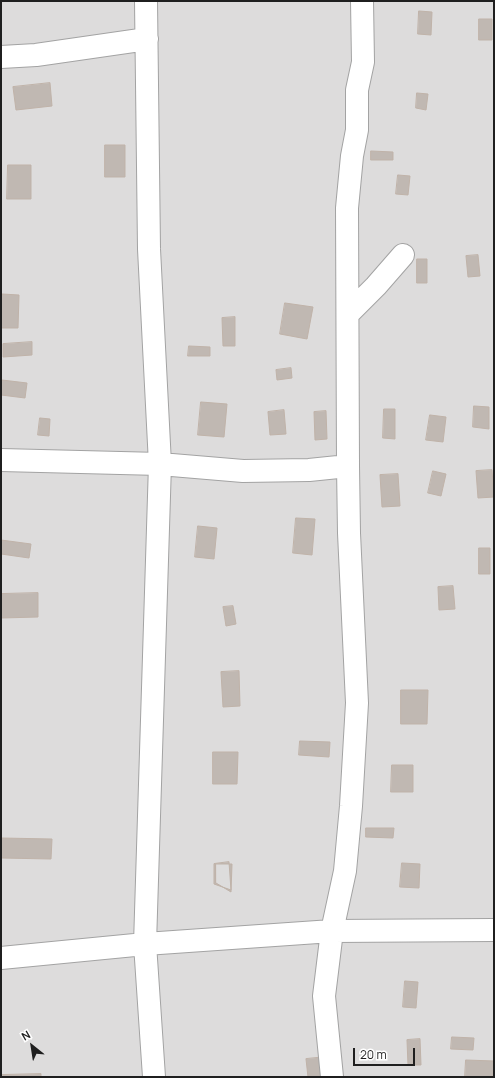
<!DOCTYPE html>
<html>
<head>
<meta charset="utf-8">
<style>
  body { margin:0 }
  #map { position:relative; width:495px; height:1078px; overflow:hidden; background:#efece6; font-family:Manrope,sans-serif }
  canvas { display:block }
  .frame { position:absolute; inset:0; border:2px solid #1f1f1f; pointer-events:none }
  .north { position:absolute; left:12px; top:1026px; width:40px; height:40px; -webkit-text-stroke:3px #fff; paint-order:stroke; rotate:330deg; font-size:11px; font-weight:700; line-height:16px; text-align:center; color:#1f1f1f }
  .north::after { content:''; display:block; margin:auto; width:14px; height:18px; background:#1f1f1f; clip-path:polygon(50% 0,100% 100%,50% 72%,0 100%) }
  .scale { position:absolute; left:353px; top:1048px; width:62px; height:18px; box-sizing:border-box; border:2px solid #1f1f1f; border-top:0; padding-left:5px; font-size:12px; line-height:14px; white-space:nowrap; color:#1f1f1f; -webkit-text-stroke:3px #fff; paint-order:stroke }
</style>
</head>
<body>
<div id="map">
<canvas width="495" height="1078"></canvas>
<div class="frame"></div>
<div class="north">N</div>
<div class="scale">20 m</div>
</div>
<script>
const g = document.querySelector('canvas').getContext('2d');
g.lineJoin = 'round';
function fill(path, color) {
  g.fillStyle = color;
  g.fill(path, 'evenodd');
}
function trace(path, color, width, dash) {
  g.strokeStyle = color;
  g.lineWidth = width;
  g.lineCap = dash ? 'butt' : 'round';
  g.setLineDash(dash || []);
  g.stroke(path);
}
fill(new Path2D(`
  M 1,1 L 494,1 L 494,1077 L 1,1077 Z`), '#dddcdc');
const building = new Path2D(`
  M 419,11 L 432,12 L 431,35 L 418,34 Z
  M 479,19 L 492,19 L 492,40 L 479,40 Z
  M 50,83 L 52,106 L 16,110 L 13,87 Z
  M 417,93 L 428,94 L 426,110 L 416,108 Z
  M 105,145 L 125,145 L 125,177 L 105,177 Z
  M 371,151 L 393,152 L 393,160 L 371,160 Z
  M 8,165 L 31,165 L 31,199 L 7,199 Z
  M 398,175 L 410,176 L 408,195 L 396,194 Z
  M 478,255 L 480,276 L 468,277 L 466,256 Z
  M 417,259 L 427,259 L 427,283 L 417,283 Z
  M 2,294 L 19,295 L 18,328 L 1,328 Z
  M 285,303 L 313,307 L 307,339 L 280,334 Z
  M 235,317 L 235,346 L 223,346 L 222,318 Z
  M 32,342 L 32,355 L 3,357 L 3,344 Z
  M 189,346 L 210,347 L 210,356 L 188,356 Z
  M 291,368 L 292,378 L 277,380 L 276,370 Z
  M 2,380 L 27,383 L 25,398 L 1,395 Z
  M 201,402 L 227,404 L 224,437 L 198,435 Z
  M 474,406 L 489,407 L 489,429 L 473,427 Z
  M 384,409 L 395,409 L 395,439 L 383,438 Z
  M 284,410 L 286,434 L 270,435 L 268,412 Z
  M 326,411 L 327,439 L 315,440 L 314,412 Z
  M 430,415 L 446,417 L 443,442 L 426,440 Z
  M 40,418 L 50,419 L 49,436 L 38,435 Z
  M 492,470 L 494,497 L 478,498 L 476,471 Z
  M 433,471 L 446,474 L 441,496 L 428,493 Z
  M 398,474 L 400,506 L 382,507 L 380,475 Z
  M 296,518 L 315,519 L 312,555 L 293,553 Z
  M 198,526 L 217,528 L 214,559 L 195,557 Z
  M 1,540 L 31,544 L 29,558 L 1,554 Z
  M 479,548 L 490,548 L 490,574 L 479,574 Z
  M 453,586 L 455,609 L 439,610 L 438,587 Z
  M 38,593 L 38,617 L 1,618 L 1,594 Z
  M 233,606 L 236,624 L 226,626 L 223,607 Z
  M 239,671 L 240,706 L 223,707 L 221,672 Z
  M 401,690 L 428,690 L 427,724 L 401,724 Z
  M 300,741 L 330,742 L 329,757 L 299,755 Z
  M 213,752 L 238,752 L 237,784 L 213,784 Z
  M 392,765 L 413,765 L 413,792 L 391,792 Z
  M 366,828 L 394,828 L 393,838 L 366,837 Z
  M 1,838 L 52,839 L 51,859 L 1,858 Z
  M 229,862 L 231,890 L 214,884 L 214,864 Z
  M 402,863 L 420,864 L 419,888 L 400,887 Z
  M 216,864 L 232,864 L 231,892 L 216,883 Z
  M 405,981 L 418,982 L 416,1008 L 403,1007 Z
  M 452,1037 L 474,1038 L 473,1050 L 451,1049 Z
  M 420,1039 L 421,1065 L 408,1065 L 407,1040 Z
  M 326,1057 L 328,1077 L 308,1077 L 306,1059 Z
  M 466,1060 L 494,1061 L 493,1077 L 465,1077 Z
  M 41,1074 L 41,1077 L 1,1077 L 1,1075 Z`);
fill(building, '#c0b8b2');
trace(building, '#c0b3a9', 1);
const minor = new Path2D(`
  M 146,1 L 149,249 L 160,464 L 145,944 L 154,1077
  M 1,57 L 36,55 L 147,39
  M 348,314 L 376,286 L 403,255
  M 1,460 L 160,464 L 243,471 L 309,470 L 348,466 L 349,533 L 357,703 L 351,806 L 345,871 L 332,931 L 324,996 L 332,1077
  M 348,466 L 347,208 L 352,156 L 357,130 L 357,90 L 363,62 L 362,1
  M 1,958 L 145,944 L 332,931 L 494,930`);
trace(minor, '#a3a3a3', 24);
trace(minor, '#fff', 22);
</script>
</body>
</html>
